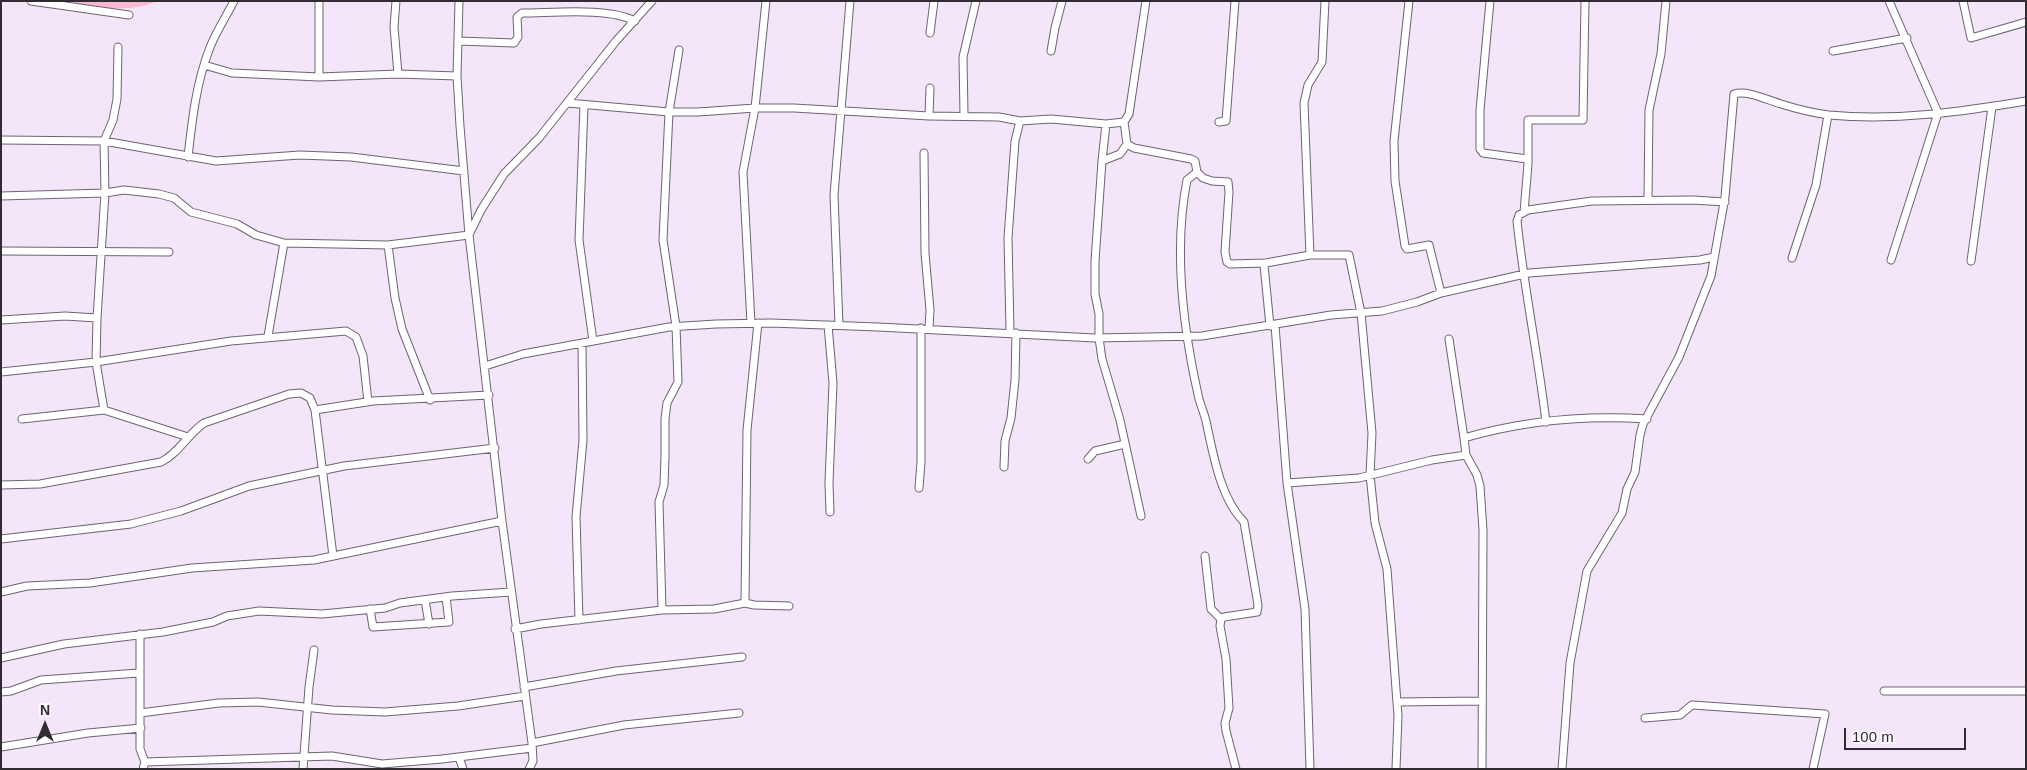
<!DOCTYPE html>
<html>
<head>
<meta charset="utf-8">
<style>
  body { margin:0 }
  #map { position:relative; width:2027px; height:770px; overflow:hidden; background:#f3e6f8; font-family:Arial,sans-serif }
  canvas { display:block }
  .frame { position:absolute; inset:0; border:2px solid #312c33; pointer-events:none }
  .north { position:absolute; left:20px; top:700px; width:50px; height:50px; -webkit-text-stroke:4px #fcf7fe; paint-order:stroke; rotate:0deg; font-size:14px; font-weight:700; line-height:20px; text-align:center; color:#312c33 }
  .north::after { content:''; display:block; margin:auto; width:18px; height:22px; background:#312c33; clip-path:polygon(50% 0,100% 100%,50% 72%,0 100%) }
  .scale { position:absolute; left:1844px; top:728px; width:122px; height:22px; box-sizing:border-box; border:2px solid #312c33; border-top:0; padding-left:6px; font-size:15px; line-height:18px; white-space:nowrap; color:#312c33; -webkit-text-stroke:4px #fcf7fe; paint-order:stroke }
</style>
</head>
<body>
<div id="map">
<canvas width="2027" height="770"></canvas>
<div class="frame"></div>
<div class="north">N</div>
<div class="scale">100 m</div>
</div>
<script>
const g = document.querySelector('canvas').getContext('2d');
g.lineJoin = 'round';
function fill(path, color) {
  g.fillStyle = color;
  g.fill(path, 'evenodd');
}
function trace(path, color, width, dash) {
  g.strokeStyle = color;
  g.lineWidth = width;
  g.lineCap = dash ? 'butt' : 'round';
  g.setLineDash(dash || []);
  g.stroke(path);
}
fill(new Path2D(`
  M 66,1 L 158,1 C 125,14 100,7 66,1 Z`), '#f9b7d1');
const minor = new Path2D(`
  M 31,1 L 129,15
  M 396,1 L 394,27 L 398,74
  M 459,1 L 457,76 L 460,126 L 469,235 L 502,521 L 532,743 L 533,761 L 529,769
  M 1146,1 L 1129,114 L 1124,122 L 1127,144 L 1134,148 L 1191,159 L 1195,161 L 1197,172 L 1203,178 L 1212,181 L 1228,182 L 1229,192 L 1225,252 L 1227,262 L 1230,264 L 1266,263 L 1310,255 L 1304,103 L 1308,85 L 1322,62 L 1325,1
  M 1409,1 L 1394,141 L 1395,181 L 1405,246 L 1407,249 L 1429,245 L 1441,293
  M 1490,1 L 1480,110 L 1480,149 L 1483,153 L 1527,159
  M 1889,1 L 1938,113 L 1891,260
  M 1963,1 L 1971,38 L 2026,22
  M 930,33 L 934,1
  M 458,41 L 514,43 L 518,37 L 517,17 L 522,13 C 553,13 608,7 635,21
  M 1051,51 L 1055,28 L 1062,1
  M 1833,51 L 1907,38
  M 204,65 L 232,73 L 319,77 L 398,74 L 457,76
  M 319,77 L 319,1
  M 568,103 L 669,112 L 698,112 L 755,108 L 794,108 L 929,116 L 999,117 L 1020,121 L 1051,119 L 1106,124 L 1124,122
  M 584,105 L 579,240 L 593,341
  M 964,115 L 963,57 L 976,1
  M 929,116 L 930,88
  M 1219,122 L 1226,121 L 1235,1
  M 1,140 L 104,141 L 216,161 L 300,155 L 351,157 L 464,171
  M 1127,144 L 1120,154 L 1102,161 L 1095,261 L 1095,294 L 1099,314 L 1099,338 L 1102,359 L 1120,420 L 1141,516
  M 924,153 L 925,253 L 930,310 L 929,328
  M 188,157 C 192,121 196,84 209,50 C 215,33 226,17 234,1
  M 1102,161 L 1106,124
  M 1197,172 L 1187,180 C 1173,251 1183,329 1199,399 C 1201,406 1204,413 1206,421 C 1213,453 1220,498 1244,522 L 1258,605 L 1257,612 L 1224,617 L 1221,619 L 1220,626 L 1226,659 L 1229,708 L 1225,723 L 1226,731 L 1236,769
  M 1,196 L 105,193 L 124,190 L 159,194 L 174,198 L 191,212 L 237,224 L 256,235 L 284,243 L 388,245 L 469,235 L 481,210 L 504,174 L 539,138 L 616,41 L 652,1
  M 1648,199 L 1649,110 L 1661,54 L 1666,1
  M 1524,212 L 1528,164 L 1528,120 L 1583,120 L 1585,1
  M 388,245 L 395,298 L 402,329 L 430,400
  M 1,251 L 169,252
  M 1310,255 L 1349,255 L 1361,313 L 1372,433 L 1370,475 L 1375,523 L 1387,569 L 1398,716 L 1396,769
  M 1792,258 L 1816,185 L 1828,115
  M 1971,261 L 1992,107
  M 1266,263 L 1264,265 L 1270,326
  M 1,320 L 65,316 L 97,318
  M 751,323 L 743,172 L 755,108 L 766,1
  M 828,325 L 833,383 L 829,483 L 830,512
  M 839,325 L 834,195 L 850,1
  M 1275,325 L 1287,483 L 1305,609 L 1310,769
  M 1010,332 L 1008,238 L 1015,141 L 1020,121
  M 268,336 L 284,243
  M 1449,339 L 1464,438
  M 485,366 L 523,354 L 669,327 L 716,324 L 771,323 L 878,327 L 1095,338 L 1202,336 L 1331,315 L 1382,311 L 1417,302 L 1441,293 L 1529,273 L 1700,260 L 1714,257
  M 1,372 L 96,362 L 231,341 L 346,331 L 356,337 L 363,356 L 368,402
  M 104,410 L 96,362 L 97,318 L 105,193 L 104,141 L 113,120 L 117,99 L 118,47
  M 315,410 L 333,556
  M 22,419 L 104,410 L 188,437
  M 1546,422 C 1538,355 1524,288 1517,221 L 1519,215 L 1528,210 L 1592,201 L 1693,200 L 1725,202
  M 1088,459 L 1095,451 L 1125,444
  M 1004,467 L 1005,441 L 1011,418 L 1015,380 L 1016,333
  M 1287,483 L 1359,478 L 1432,460 L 1466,455
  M 1,485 L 40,484 L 161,462 C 178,454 188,434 204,423 L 289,394 L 301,393 L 310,398 L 315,410 L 373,401 L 489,395
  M 919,488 L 921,462 L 921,328
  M 1,539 L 131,524 L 181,511 L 249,486 L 344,466 L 495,448
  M 1205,556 L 1211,609 L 1221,619
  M 1,592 L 27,586 L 90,583 L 192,568 L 314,560 L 502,521
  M 425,600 L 429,624
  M 745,603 L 747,430 L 758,323
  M 370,609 L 373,627 L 449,622 L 446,597
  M 662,610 L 659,502 L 664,485 L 665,457 L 665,419 L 667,403 L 678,382 L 676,326 L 663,240 L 669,112 L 679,50
  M 579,620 L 576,517 L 583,440 L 582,344
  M 515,629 L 541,624 L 662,610 L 714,609 L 745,603 L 754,605 L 789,606
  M 140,634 L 140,749 L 145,762 L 143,769
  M 1,658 L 64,644 L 163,632 L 213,622 L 227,616 L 259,611 L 322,614 L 385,608 L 400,603 L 452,596 L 511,592
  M 524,687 L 616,671 L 742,657
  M 1884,691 L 2026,691
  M 1,692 L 11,691 L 41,680 L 139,673
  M 1397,702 L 1482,701
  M 140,713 L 219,703 L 258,702 L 332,710 L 385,712 L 458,706 L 525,696
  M 1645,718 L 1680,715 L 1692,705 L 1825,714 L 1813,769
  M 532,743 L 624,725 L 739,713
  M 1,747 L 88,733 L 141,728
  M 459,757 L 463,769
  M 145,762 L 332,756 L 382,764 L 442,759 L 532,748
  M 303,769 L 309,687 L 314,650
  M 1482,769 L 1483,530 L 1480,486 L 1477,475 L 1466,455 L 1464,438 C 1522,421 1586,415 1647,419
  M 1562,769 L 1570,663 L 1587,571 L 1622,513 L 1627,489 L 1635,472 L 1640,435 L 1643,424 L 1679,357 L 1711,276 L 1725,197 L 1734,94 C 1748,90 1767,100 1781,104 C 1797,109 1813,113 1829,115 C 1896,121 1960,112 2026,101`);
trace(minor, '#6e6373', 9);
trace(minor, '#fff', 7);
</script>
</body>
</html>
